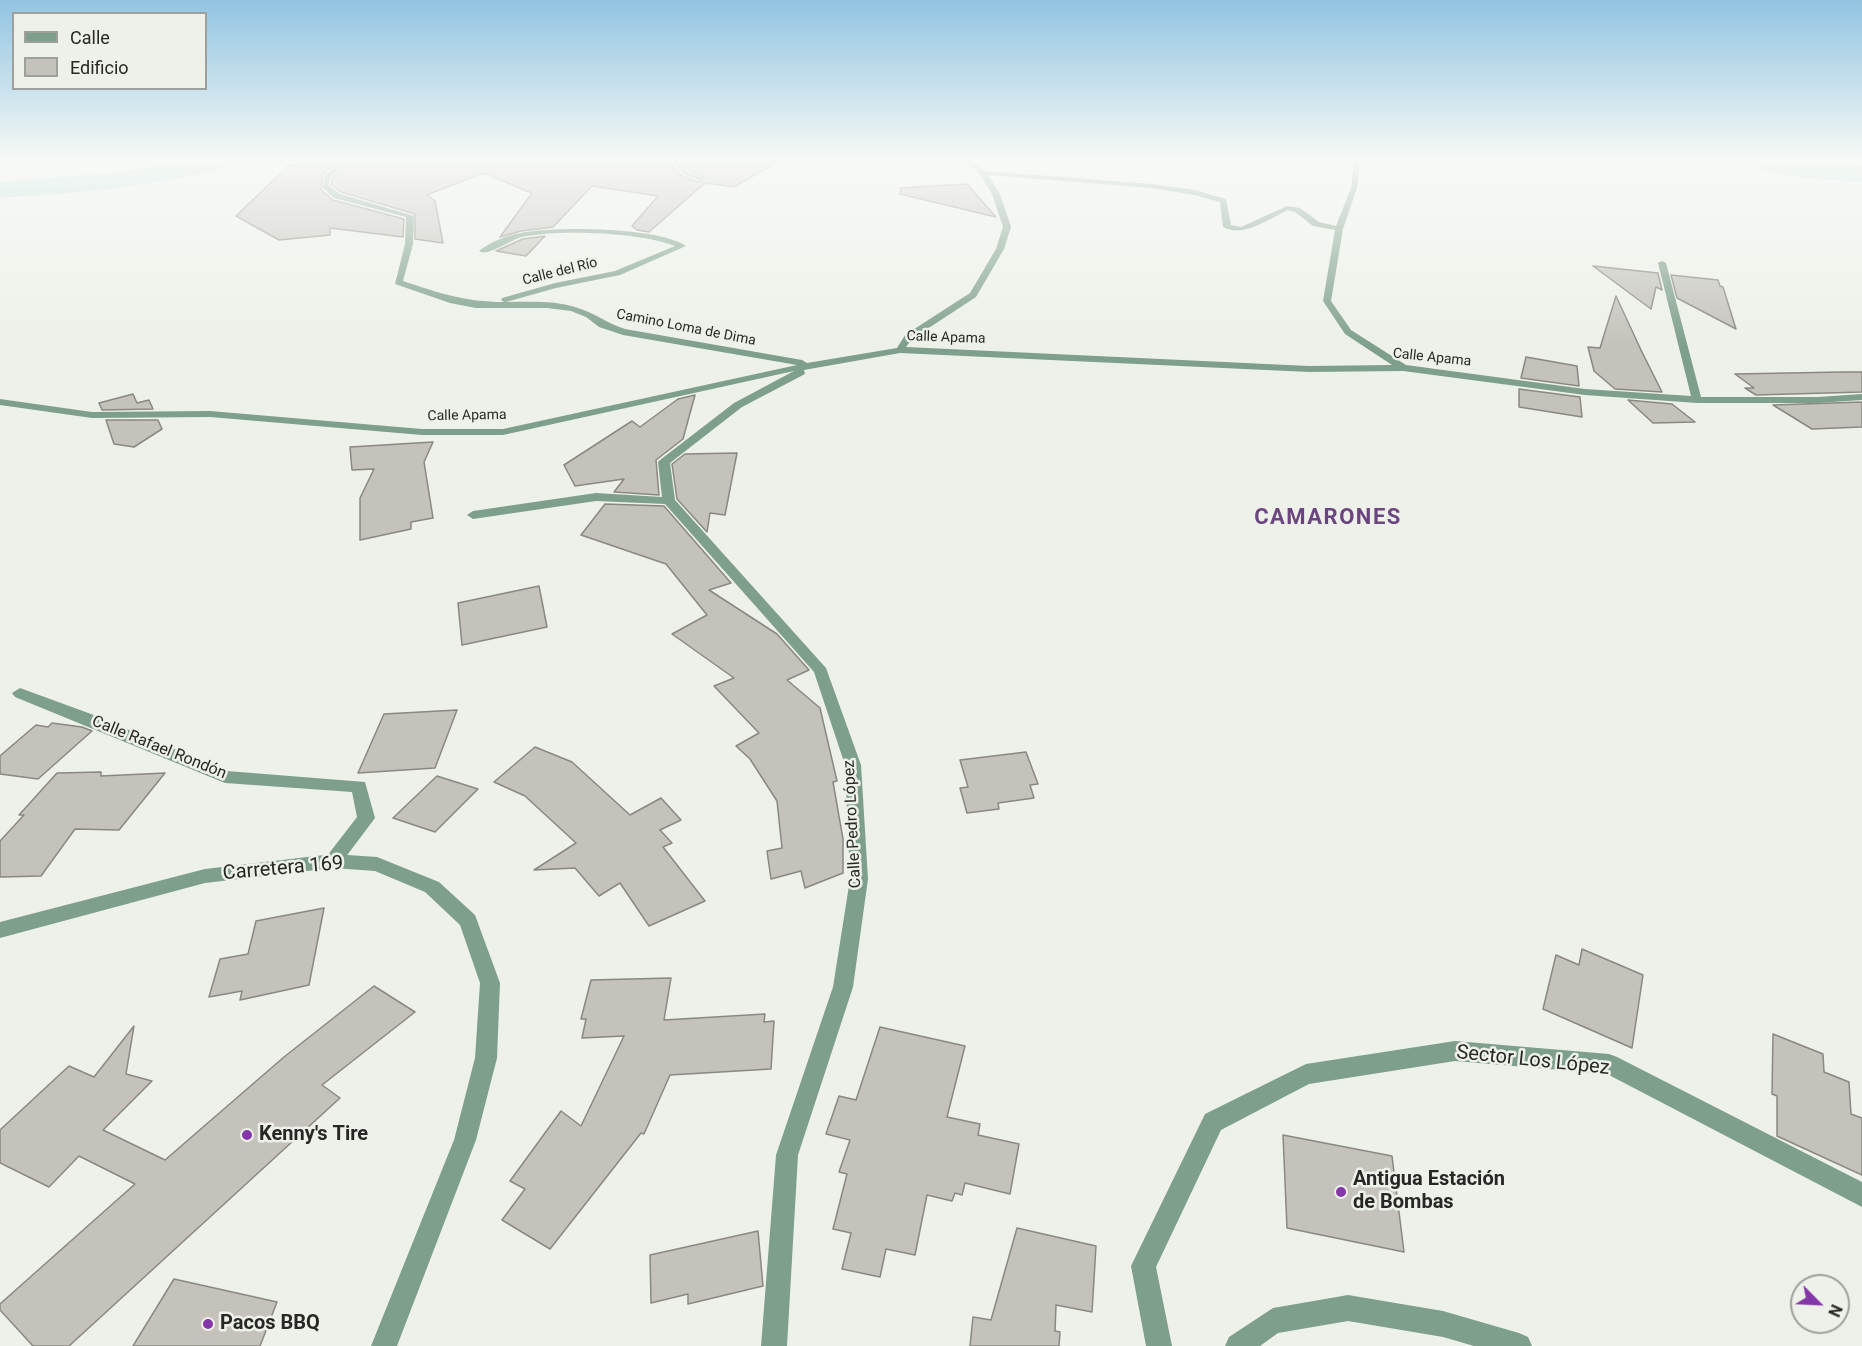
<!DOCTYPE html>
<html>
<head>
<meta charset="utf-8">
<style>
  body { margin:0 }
  #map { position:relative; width:1862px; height:1346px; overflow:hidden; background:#eef1ea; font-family:Roboto,sans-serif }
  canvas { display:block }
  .legend { position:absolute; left:12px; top:12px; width:195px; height:78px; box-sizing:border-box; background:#eef1ea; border:2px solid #9ea19b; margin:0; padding:8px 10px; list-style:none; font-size:18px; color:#272825 }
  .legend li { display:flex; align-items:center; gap:12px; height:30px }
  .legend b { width:30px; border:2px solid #9ea19b }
  .north { position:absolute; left:1790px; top:1274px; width:60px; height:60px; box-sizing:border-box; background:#eef1ea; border:2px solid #9ea19b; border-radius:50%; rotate:114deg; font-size:16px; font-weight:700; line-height:24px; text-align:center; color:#272825 }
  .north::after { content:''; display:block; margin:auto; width:21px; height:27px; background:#8437a8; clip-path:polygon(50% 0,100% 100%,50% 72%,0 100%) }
</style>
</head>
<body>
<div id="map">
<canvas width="1862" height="1346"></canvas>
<ul class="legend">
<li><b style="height:8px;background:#7e9f8b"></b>Calle</li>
<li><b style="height:16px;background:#c4c2bb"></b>Edificio</li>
</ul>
<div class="north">N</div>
</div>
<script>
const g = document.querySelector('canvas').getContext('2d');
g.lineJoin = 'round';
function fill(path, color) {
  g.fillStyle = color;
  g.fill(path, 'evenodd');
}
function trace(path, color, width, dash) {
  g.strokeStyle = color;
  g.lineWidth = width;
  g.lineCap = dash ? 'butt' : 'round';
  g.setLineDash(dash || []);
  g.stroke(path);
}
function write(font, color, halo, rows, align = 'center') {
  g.font = font + ' Roboto,sans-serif';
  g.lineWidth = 5;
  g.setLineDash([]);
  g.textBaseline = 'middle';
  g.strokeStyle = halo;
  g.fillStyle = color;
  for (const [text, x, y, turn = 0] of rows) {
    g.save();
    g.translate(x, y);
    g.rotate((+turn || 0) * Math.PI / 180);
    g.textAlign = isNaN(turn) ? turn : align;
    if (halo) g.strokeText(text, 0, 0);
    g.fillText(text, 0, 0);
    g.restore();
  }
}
fill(new Path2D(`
  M 200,159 L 242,159 L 238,164 C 160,186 81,193 0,198 L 0,182 L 116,173 Z
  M 1742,159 L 1781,159 L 1862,166 L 1862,182 C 1838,180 1755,178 1742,159 Z`), '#b2dbd8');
const building = new Path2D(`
  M 340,159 L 323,174 L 321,190 L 333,200 L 404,219 L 403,237 L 330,228 L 330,235 L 279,240 L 236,216 L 288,166 Z
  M 352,159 L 667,159 L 682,176 L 698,182 L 704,177 L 688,170 L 681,159 L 782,159 L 734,187 L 705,183 L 649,232 L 637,230 L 632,226 L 658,196 L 592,186 L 553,227 L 521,231 L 500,237 L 532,193 L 483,173 L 427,195 L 435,201 L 443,243 L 415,239 L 415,214 L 341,192 L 331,185 L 332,179 Z
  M 967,184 L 996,217 L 900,194 L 901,188 Z
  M 545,236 L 526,256 L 496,251 L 523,239 Z
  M 1593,266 L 1658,273 L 1662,290 L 1656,287 L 1651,309 Z
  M 1671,275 L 1718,280 L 1720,286 L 1723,287 L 1736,329 L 1677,298 Z
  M 1616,296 L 1641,350 L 1662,392 L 1615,389 L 1594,371 L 1588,347 L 1600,348 Z
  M 1526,357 L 1577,366 L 1579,386 L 1521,378 Z
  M 1842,372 L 1862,372 L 1862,392 L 1756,395 L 1745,388 L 1754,388 L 1735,374 Z
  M 1519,389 L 1580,397 L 1582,417 L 1519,407 Z
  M 133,394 L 137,403 L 149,400 L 153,409 L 102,410 L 99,403 Z
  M 695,395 L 683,439 L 656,460 L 659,495 L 614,492 L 624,479 L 575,486 L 564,465 L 632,421 L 640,427 L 678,399 Z
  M 1628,400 L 1672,404 L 1695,422 L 1653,423 Z
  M 1862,402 L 1862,427 L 1812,429 L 1773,405 Z
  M 106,420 L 158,420 L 162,429 L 134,447 L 114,444 Z
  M 433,442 L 424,462 L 433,518 L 411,522 L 411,529 L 360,540 L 360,498 L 374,469 L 352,470 L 350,447 Z
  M 737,453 L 725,515 L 710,513 L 707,532 L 677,499 L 672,464 L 685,454 Z
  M 605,504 L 664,506 L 731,583 L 709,590 L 777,634 L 809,670 L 787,680 L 820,708 L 837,781 L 833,782 L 843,839 L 843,873 L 805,888 L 801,871 L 771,879 L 767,851 L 782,848 L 777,801 L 750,759 L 736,746 L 759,733 L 714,686 L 734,678 L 672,634 L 707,615 L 666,564 L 581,535 Z
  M 539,586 L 547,627 L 462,645 L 458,603 Z
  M 457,710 L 435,768 L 358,773 L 384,714 Z
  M 52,723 L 82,727 L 92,731 L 38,779 L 0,774 L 0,756 L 36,725 L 48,727 Z
  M 535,747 L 572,762 L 630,815 L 661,798 L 681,820 L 660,830 L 672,843 L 663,847 L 705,901 L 649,926 L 620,883 L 599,896 L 575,868 L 534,870 L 576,843 L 525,796 L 494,782 Z
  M 1026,752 L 1038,784 L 1030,785 L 1034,798 L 998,803 L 999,809 L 967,813 L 960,788 L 968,787 L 960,760 Z
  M 101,772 L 101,776 L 165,773 L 119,830 L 75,829 L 41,876 L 0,877 L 0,841 L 24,815 L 19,815 L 57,773 Z
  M 437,776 L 478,789 L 435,832 L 393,818 Z
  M 324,908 L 309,985 L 240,1000 L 242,991 L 209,997 L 220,959 L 248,954 L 256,921 Z
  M 1582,949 L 1643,975 L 1632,1048 L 1543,1009 L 1556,955 L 1579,965 Z
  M 671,978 L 664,1020 L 765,1014 L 764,1022 L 774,1021 L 771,1069 L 670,1075 L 644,1134 L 641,1133 L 550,1249 L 502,1220 L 525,1189 L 510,1181 L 561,1111 L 581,1126 L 624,1036 L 582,1038 L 586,1019 L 581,1019 L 591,980 Z
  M 374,986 L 415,1012 L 322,1085 L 340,1098 L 69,1346 L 33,1346 L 0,1310 L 0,1304 L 135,1184 L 79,1156 L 49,1187 L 0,1163 L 0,1130 L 69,1066 L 94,1077 L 134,1026 L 126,1074 L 152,1081 L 103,1130 L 165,1160 L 284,1057 Z
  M 880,1027 L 965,1046 L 947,1117 L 980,1124 L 978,1135 L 1019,1144 L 1010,1194 L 965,1183 L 962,1195 L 955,1193 L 952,1201 L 927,1195 L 915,1255 L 886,1249 L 880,1277 L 842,1269 L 851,1233 L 833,1229 L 847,1174 L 839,1172 L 850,1140 L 826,1134 L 839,1096 L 856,1100 Z
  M 1773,1034 L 1823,1054 L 1824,1072 L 1849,1082 L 1851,1114 L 1862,1118 L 1862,1175 L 1777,1136 L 1777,1096 L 1772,1094 Z
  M 1283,1135 L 1392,1156 L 1404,1252 L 1287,1228 Z
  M 1017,1228 L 1096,1246 L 1092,1312 L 1056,1305 L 1055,1331 L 1060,1332 L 1059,1346 L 970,1346 L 973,1317 L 991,1320 Z
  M 758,1231 L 763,1286 L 688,1304 L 688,1294 L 651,1303 L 650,1255 Z
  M 174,1279 L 277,1302 L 260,1346 L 133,1346 Z`);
fill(building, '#c4c2bb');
trace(building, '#8a8882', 1.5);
fill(new Path2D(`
  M 343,159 L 350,159 L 330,178 L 329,186 L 340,194 L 414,216 L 413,244 L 403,281 C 439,293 465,302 504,302 L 501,300 L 502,298 L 555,283 L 615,271 L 675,246 C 640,232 558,229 522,237 C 510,240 488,257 479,251 C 490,242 507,235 521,233 C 554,226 660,227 686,246 L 620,275 L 556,288 L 506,302 C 530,302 555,300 578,308 C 595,313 608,324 625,329 L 802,360 L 807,363 L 897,348 L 905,335 L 970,293 L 996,249 L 1003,227 L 992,194 L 980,174 L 962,159 L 969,159 L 985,171 L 1152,184 L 1195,190 L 1226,199 L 1231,225 L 1241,227 L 1287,206 L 1300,208 L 1319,222 L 1336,226 L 1351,188 L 1354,159 L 1360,159 L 1357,188 L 1343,229 L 1331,301 L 1351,330 L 1406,365 L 1585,389 L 1691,396 L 1658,263 L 1662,261 L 1666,263 L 1701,397 L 1818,397 L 1862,394 L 1862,400 L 1818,403 L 1697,403 L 1585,395 L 1403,371 L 1309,372 L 900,353 L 804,370 L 805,374 L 742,407 L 670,463 L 675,500 L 826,668 L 861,765 L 868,879 L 853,987 L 798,1155 L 787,1346 L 761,1346 L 776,1155 L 833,987 L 850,879 L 845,765 L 814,672 L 665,504 L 596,501 L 473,519 L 467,515 L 473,511 L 596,493 L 662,497 L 658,462 L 660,460 L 734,403 L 794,371 L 503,435 L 422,435 L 210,417 L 92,418 L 0,405 L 0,399 L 92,412 L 210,411 L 422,429 L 503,429 L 797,365 L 623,335 L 599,327 L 586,317 L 571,311 L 547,308 L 476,308 L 450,303 L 395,284 L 405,244 L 406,217 L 334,198 L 323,188 L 325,176 ZM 988,175 L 1152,188 L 1194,195 L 1220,202 L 1223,227 C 1243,238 1269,219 1288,210 L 1295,212 L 1313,226 L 1335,230 L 1323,301 L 1345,334 L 1392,365 L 1309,366 L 906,347 L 912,339 L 976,297 L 1004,249 L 1011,227 L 1000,194 Z
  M 669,159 L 678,159 L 687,172 L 702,178 L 699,180 L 683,174 L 674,161 Z
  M 20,688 L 91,714 L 227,771 L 365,782 L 375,818 L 339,866 L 333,868 L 327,866 L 324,861 L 327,856 L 357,817 L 352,792 L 225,783 L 15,697 L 12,693 Z
  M 1455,1041 L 1609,1054 L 1617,1057 L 1862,1182 L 1862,1207 L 1607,1074 L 1455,1061 L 1309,1084 L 1221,1130 L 1156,1267 L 1172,1346 L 1146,1346 L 1131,1266 L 1205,1114 L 1306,1064 Z`), '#7e9f8b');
fill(new Path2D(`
  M 333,854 L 377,857 L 439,882 L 475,915 L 500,983 L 497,1058 L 476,1140 L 397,1346 L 371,1346 L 454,1140 L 475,1058 L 480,983 L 460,925 L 425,892 L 375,871 L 333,868 L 205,883 L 0,938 L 0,922 L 205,869 Z
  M 1348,1295 L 1443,1311 L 1519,1333 L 1528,1337 L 1532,1346 L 1474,1346 L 1443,1337 L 1348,1321 L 1278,1333 L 1260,1346 L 1225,1346 L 1229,1337 L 1273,1308 Z`), '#7e9f8b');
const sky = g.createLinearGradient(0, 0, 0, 347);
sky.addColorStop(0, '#92c4e2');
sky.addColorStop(0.46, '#f7f9f6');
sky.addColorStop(1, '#f7f9f600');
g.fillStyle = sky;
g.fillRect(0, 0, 1862, 347);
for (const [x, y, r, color] of [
  [247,1135,6,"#8437a8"],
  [1341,1192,6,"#8437a8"],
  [208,1324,6,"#8437a8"]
]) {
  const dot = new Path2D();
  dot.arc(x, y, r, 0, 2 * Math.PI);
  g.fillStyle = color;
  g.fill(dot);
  trace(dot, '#eef1ea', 2);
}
write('14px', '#272825', '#eef1ea', [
  ["Calle del Río",560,272,-14],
  ["Camino Loma de Dima",686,328,11],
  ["Calle Apama",946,338,2],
  ["Calle Apama",1432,358,6],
  ["Calle Apama",467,416,-1]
]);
write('16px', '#272825', '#eef1ea', [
  ["Calle Rafael Rondón",159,748,22],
  ["Calle Pedro López",853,824,-93]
]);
write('20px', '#272825', '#eef1ea', [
  ["Carretera 169",283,869,-5],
  ["Sector Los López",1533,1061,6]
]);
write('bold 20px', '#272825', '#eef1ea', [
  ["Kenny's Tire",259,1135],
  ["Antigua Estación",1353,1180],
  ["de Bombas",1353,1203],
  ["Pacos BBQ",220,1324]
], 'left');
g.letterSpacing = '1.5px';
write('bold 22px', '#6b457f', '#eef1ea', [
  ["CAMARONES",1328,518]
]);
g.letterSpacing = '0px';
</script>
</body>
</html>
